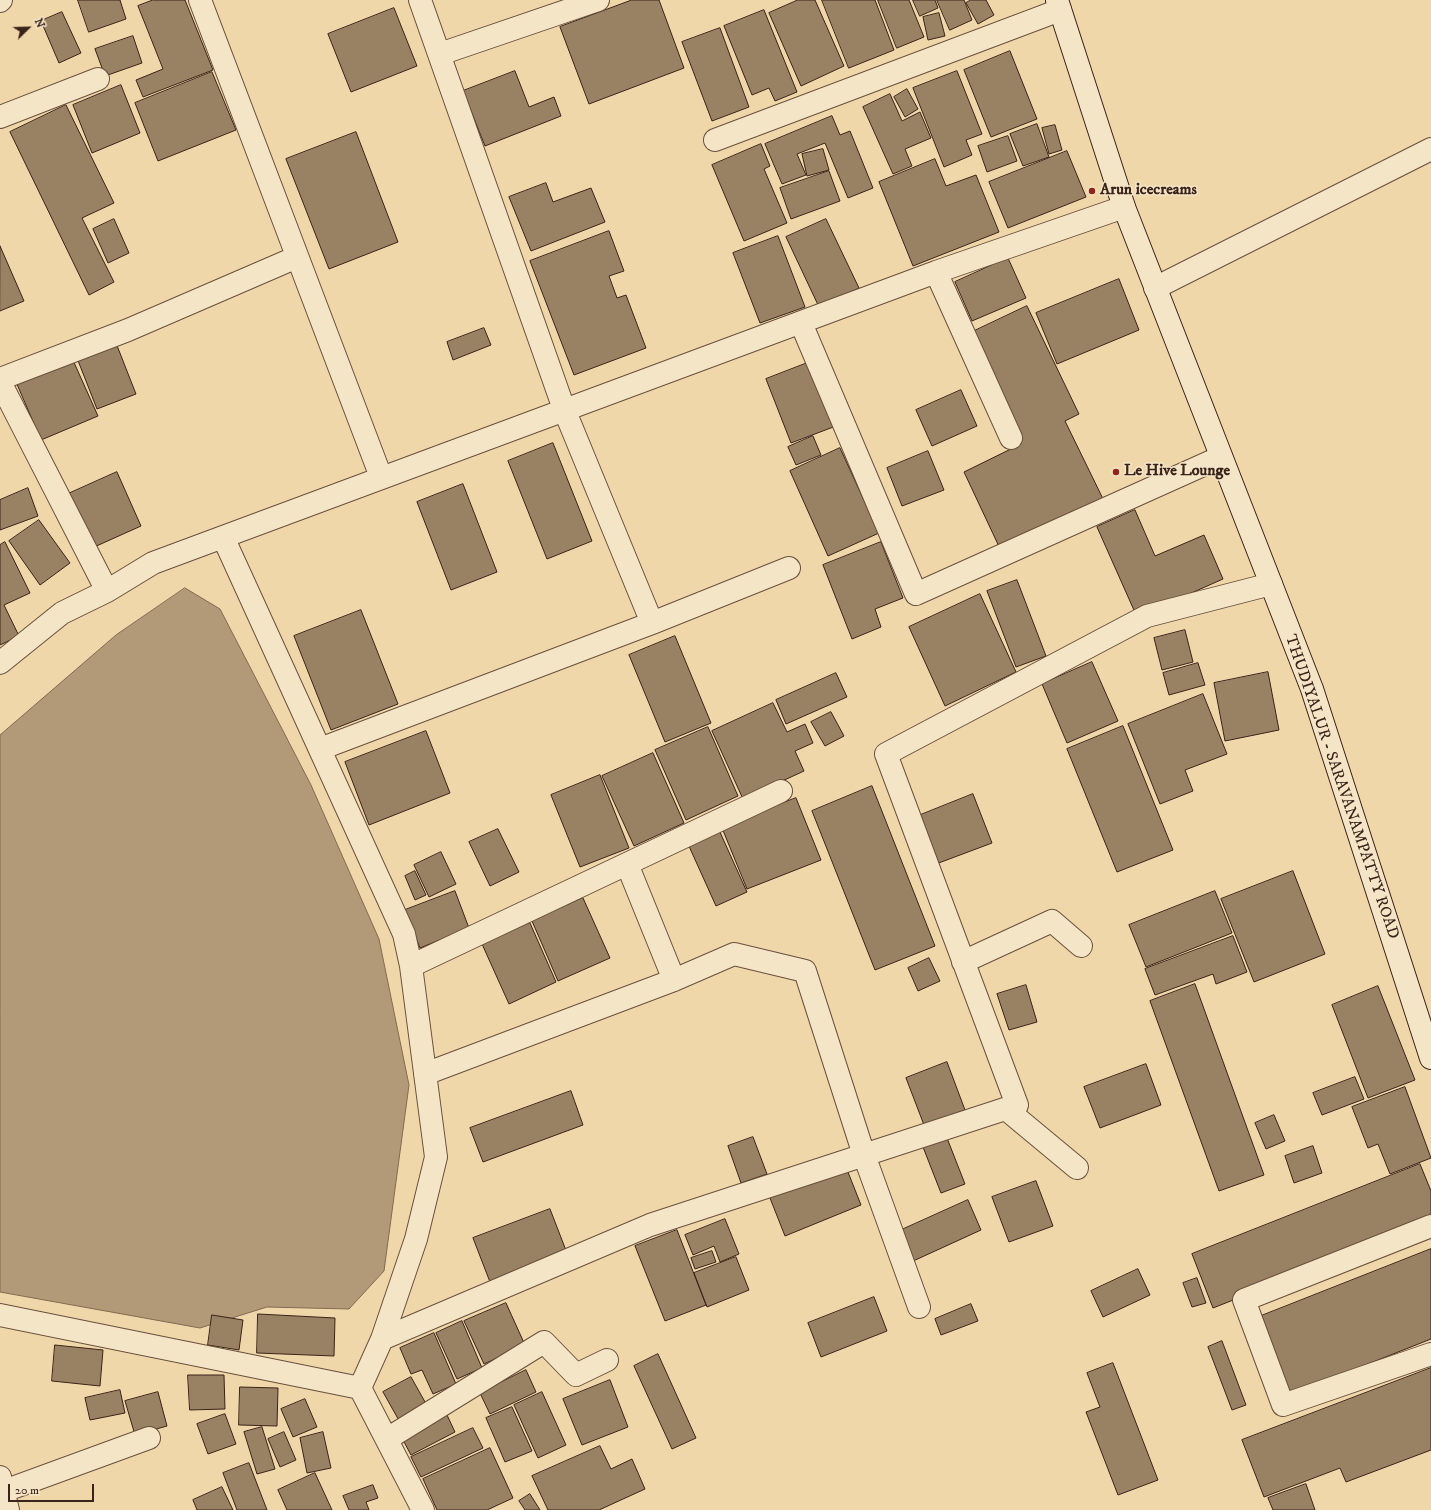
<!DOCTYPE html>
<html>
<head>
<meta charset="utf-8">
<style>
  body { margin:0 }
  #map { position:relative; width:1431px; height:1510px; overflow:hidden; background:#f0d7a9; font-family:"IM FELL DW Pica",serif }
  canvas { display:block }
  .north { position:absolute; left:8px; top:8px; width:40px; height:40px; -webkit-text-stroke:3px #f5e5c7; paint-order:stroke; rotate:67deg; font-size:11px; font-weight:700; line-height:16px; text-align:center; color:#3a2319 }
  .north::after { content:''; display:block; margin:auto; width:14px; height:18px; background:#3a2319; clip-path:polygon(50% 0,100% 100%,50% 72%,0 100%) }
  .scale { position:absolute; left:8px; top:1484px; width:86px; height:18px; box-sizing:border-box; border:2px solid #3a2319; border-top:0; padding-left:5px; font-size:12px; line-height:14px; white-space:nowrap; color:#3a2319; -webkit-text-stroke:3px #f5e5c7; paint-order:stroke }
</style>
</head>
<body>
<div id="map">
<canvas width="1431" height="1510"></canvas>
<div class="north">N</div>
<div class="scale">20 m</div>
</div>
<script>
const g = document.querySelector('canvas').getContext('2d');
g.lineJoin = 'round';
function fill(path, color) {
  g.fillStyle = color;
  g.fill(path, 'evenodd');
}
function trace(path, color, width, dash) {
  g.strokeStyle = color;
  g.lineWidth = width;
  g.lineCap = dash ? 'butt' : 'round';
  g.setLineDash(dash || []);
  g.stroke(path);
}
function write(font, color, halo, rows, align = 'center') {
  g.font = font + ' "IM FELL DW Pica",serif';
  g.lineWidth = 3;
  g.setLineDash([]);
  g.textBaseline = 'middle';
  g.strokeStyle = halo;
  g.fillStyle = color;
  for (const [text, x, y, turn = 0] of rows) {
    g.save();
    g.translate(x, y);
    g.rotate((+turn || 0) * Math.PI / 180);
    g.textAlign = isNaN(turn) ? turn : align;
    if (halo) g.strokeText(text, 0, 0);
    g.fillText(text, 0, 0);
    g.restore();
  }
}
const water = new Path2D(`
  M 185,588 L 220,609 L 311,785 L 379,939 L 409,1085 L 384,1271 L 349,1309 L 267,1307 L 200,1328 L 0,1292 L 0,735 L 116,635 Z`);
fill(water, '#b29a78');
trace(water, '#826a52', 1);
const building = new Path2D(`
  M 78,0 L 120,0 L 126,19 L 89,32 Z
  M 153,0 L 185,0 L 213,70 L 143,97 L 136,80 L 163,69 L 138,6 Z
  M 632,0 L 659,0 L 684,68 L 589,104 L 560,27 Z
  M 798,0 L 815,0 L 844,66 L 801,86 L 769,13 Z
  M 822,0 L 875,0 L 894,50 L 849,68 Z
  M 878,0 L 909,0 L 924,37 L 897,48 Z
  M 913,0 L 935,0 L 938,8 L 920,16 Z
  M 937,0 L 964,0 L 972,20 L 950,30 Z
  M 971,0 L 986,0 L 994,15 L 978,24 L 966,3 Z
  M 394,8 L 417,66 L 351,92 L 328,34 Z
  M 764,10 L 797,92 L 775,101 L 769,88 L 752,95 L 724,26 Z
  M 62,12 L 81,53 L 59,63 L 41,21 Z
  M 939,13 L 945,36 L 928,40 L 923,17 Z
  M 720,28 L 749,107 L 712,121 L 682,42 Z
  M 133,36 L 142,63 L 105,76 L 95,49 Z
  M 1010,51 L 1037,119 L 991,137 L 964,70 Z
  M 515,71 L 529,107 L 554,97 L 561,116 L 485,146 L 463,91 Z
  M 957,71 L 982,134 L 966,140 L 972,155 L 944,167 L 913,88 Z
  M 212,72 L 236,130 L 158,161 L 135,103 Z
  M 121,85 L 140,133 L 92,153 L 73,105 Z
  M 907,89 L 918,109 L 905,117 L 894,97 Z
  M 890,94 L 902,121 L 920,112 L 931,138 L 905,149 L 912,166 L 893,174 L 863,107 Z
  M 66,105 L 114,203 L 82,218 L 114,282 L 89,295 L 10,132 Z
  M 832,116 L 840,135 L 850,131 L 873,188 L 848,198 L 825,143 L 797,154 L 806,175 L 782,184 L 765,144 Z
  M 1037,124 L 1049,157 L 1023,166 L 1010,134 Z
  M 1055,125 L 1062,150 L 1049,154 L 1042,128 Z
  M 356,132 L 398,242 L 329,269 L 286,159 Z
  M 1008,136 L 1017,161 L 987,172 L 978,146 Z
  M 761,144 L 770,166 L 764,169 L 787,223 L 744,241 L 712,165 Z
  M 823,149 L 829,170 L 807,176 L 802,154 Z
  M 1067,151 L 1086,197 L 1008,228 L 989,182 Z
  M 935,159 L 946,186 L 976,175 L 999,232 L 913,266 L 879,182 Z
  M 829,171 L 840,201 L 791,219 L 780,188 Z
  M 546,183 L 553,202 L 591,188 L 605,222 L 531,251 L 509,197 Z
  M 114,219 L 129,253 L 108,263 L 93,229 Z
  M 826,219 L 859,288 L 819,307 L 786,237 Z
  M 609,231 L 624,271 L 609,276 L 617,298 L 626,295 L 646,348 L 574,375 L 530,261 Z
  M 778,236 L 805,307 L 760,323 L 733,253 Z
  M 0,246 L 24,301 L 0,311 Z
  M 1008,258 L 1026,298 L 972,321 L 955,282 Z
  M 1119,279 L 1139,330 L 1057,364 L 1036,313 Z
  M 1027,306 L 1079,414 L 1065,421 L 1106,505 L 1003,555 L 964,472 L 1021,444 L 968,334 Z
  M 484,328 L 491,345 L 453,360 L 447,342 Z
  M 116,343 L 136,394 L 97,409 L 77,358 Z
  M 72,358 L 98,416 L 41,440 L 16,382 Z
  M 810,362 L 836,426 L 791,443 L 766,379 Z
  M 961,390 L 977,426 L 932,446 L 916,410 Z
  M 813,436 L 821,455 L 796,465 L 788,447 Z
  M 553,443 L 592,541 L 547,559 L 508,461 Z
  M 840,448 L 879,533 L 828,556 L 790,471 Z
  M 928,451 L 944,490 L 902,506 L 887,468 Z
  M 117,472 L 141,526 L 92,548 L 68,494 Z
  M 463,484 L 497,572 L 451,590 L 417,502 Z
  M 28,488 L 38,516 L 0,530 L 0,500 Z
  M 1135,510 L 1155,556 L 1204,535 L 1223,579 L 1137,617 L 1097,527 Z
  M 39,520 L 70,563 L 40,585 L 9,541 Z
  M 5,542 L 30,593 L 4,605 L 19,636 L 0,645 L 0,545 Z
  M 881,542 L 903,598 L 875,609 L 881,627 L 852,639 L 823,565 Z
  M 1017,580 L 1046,656 L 1016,667 L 987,591 Z
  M 980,594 L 1016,672 L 945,706 L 909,627 Z
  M 361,610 L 398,704 L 331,730 L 294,636 Z
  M 1185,630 L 1193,662 L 1162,670 L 1154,638 Z
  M 675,636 L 711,723 L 665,742 L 629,655 Z
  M 1092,662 L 1118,721 L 1067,743 L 1042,684 Z
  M 1198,663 L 1205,685 L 1169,695 L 1163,673 Z
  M 1268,672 L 1279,730 L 1225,741 L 1214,683 Z
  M 836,673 L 847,697 L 786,724 L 776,700 Z
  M 1203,694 L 1227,754 L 1185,770 L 1193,791 L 1160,804 L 1128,724 Z
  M 773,703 L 787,732 L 805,724 L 813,743 L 795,751 L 804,771 L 743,799 L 712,731 Z
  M 831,712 L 844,736 L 825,746 L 811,722 Z
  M 1123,726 L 1173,850 L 1117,872 L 1067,749 Z
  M 708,727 L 738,796 L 686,820 L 655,750 Z
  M 426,731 L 450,793 L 369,825 L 345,762 Z
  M 653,753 L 684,823 L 634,846 L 602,776 Z
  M 600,775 L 629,848 L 580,867 L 551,795 Z
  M 872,786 L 935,946 L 875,970 L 812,811 Z
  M 973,794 L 992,843 L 936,864 L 918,816 Z
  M 796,798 L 821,860 L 747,889 L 722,828 Z
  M 498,829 L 519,872 L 490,886 L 469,842 Z
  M 719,830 L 747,892 L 716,906 L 688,844 Z
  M 441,852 L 456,884 L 429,897 L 414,865 Z
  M 415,871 L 426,895 L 415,900 L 405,876 Z
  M 1293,871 L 1325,954 L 1254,982 L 1221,899 Z
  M 455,891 L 469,928 L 420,948 L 405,910 Z
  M 1215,891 L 1232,933 L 1146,967 L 1129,925 Z
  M 583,898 L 610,958 L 558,981 L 532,921 Z
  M 530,923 L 556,982 L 509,1004 L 482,944 Z
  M 1233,936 L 1247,972 L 1216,984 L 1213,974 L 1155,995 L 1145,969 Z
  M 929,958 L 940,981 L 918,991 L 908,968 Z
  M 1195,984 L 1264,1175 L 1219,1191 L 1150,1001 Z
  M 1026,985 L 1037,1022 L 1009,1030 L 997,994 Z
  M 1378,986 L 1415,1080 L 1368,1098 L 1332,1005 Z
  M 947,1062 L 965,1110 L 924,1125 L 906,1078 Z
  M 1146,1064 L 1161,1105 L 1100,1128 L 1084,1087 Z
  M 1355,1077 L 1364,1099 L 1322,1115 L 1313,1093 Z
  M 1405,1087 L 1431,1158 L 1390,1174 L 1378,1144 L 1368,1148 L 1352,1107 Z
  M 571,1091 L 583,1125 L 483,1162 L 470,1128 Z
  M 1274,1115 L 1285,1141 L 1266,1149 L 1255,1123 Z
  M 753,1137 L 767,1174 L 741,1183 L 728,1146 Z
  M 947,1138 L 965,1184 L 941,1193 L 923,1147 Z
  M 1313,1146 L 1322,1173 L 1294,1183 L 1285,1156 Z
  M 844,1162 L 861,1205 L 785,1236 L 768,1193 Z
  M 1420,1164 L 1431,1191 L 1431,1222 L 1213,1308 L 1192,1254 Z
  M 1036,1181 L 1053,1226 L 1009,1242 L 992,1197 Z
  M 968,1200 L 981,1230 L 911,1262 L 897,1232 Z
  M 550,1209 L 567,1253 L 490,1282 L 473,1238 Z
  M 725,1219 L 739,1254 L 720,1262 L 714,1246 L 693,1255 L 685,1235 Z
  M 677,1230 L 706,1305 L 665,1321 L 635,1246 Z
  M 1431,1249 L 1431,1339 L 1282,1398 L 1251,1320 Z
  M 712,1251 L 716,1262 L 695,1269 L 691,1258 Z
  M 736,1257 L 749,1290 L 707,1307 L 694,1273 Z
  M 1138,1269 L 1150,1295 L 1103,1317 L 1091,1291 Z
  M 1197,1278 L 1206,1303 L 1192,1307 L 1183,1283 Z
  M 874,1297 L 887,1331 L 821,1357 L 808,1323 Z
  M 506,1303 L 525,1345 L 484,1364 L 464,1321 Z
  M 971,1304 L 978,1321 L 941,1335 L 935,1319 Z
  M 258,1314 L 335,1318 L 334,1356 L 257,1353 Z
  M 212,1315 L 243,1320 L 239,1350 L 208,1345 Z
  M 462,1321 L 482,1368 L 457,1379 L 436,1333 Z
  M 434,1333 L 456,1384 L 433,1394 L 422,1370 L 411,1374 L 400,1348 Z
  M 1222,1341 L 1246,1405 L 1232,1410 L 1208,1347 Z
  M 55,1345 L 103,1350 L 100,1386 L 52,1381 Z
  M 658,1354 L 696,1438 L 672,1449 L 634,1366 Z
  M 1113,1363 L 1158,1480 L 1118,1495 L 1086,1412 L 1100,1407 L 1087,1373 Z
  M 1431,1368 L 1431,1450 L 1346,1482 L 1340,1468 L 1264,1497 L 1242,1440 Z
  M 526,1370 L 536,1392 L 490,1414 L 480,1393 Z
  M 188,1375 L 224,1375 L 225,1409 L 190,1410 Z
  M 411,1377 L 429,1409 L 401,1424 L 383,1392 Z
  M 610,1380 L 628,1427 L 582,1445 L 563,1399 Z
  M 240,1387 L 278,1388 L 277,1426 L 239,1425 Z
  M 120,1390 L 125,1413 L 90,1420 L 85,1398 Z
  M 158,1392 L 167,1426 L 135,1435 L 125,1401 Z
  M 542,1392 L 566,1445 L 538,1458 L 514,1405 Z
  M 305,1399 L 317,1427 L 293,1437 L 281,1409 Z
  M 512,1407 L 532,1451 L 505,1462 L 486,1418 Z
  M 225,1414 L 236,1444 L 208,1454 L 197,1424 Z
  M 447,1415 L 455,1432 L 411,1455 L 402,1438 Z
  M 262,1427 L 275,1469 L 257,1474 L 244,1432 Z
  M 473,1428 L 483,1448 L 421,1477 L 411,1457 Z
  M 284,1432 L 296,1460 L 280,1467 L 268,1439 Z
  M 323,1432 L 331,1468 L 307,1473 L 300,1438 Z
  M 600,1446 L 611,1469 L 632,1459 L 645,1489 L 599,1510 L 548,1510 L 532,1476 Z
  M 490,1448 L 513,1498 L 487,1510 L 437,1510 L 423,1479 Z
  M 249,1463 L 267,1510 L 237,1510 L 223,1473 Z
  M 315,1473 L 332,1510 L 287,1510 L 278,1490 Z
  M 1306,1484 L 1315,1510 L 1273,1510 L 1268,1498 Z
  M 373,1485 L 378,1498 L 366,1502 L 369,1510 L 349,1510 L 343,1496 Z
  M 222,1487 L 233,1510 L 197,1510 L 193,1500 Z
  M 530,1494 L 540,1510 L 525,1510 L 519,1501 Z`);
fill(building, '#998164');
trace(building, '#3a2319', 1);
const street = new Path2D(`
  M 200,0 L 381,477
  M 0,1 L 1,0
  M 440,54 L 598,0
  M 0,117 L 98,79
  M 715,140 L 1060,10
  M 936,272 L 1011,438
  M 1155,288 L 1431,149
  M 801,323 L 916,594 L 1221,457
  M 0,379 L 128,330 L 297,257
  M 0,382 L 107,591
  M 223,537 L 404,934 L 411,966 L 436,1157 L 416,1239 L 382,1339 L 360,1388 L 423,1510
  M 652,623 L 789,568
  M 0,663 L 62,613 L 107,591 L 153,563 L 936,272 L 1124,207
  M 320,749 L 652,623 L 564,409 L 420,0
  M 627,864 L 674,980
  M 963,962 L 1052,921 L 1081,946
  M 411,966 L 781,791
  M 425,1074 L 674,980 L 734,954 L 805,971 L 864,1155 L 919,1307
  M 1006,1109 L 1077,1168
  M 1431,1226 L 1244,1300 L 1283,1405 L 1431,1354
  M 0,1315 L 360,1388
  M 382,1339 L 650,1225 L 1017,1105 L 886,754 L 1147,616 L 1271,584
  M 387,1439 L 544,1342 L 576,1375 L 607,1360
  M 0,1477 L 8,1510
  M 4,1491 L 149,1438`);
const secondary = new Path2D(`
  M 1057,0 L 1124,207 L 1312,689 L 1431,1058`);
trace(street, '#68503d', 24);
trace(secondary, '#3a2319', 24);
trace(street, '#f5e5c7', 22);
trace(secondary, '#f5e5c7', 22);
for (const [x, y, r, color] of [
  [1092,191,4,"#8f2418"],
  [1116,472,4,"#8f2418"]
]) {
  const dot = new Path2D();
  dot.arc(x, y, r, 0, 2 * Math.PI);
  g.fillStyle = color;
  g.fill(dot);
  trace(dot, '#f5e5c7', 1.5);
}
write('bold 16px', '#3a2319', '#f5e5c7', [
  ["Arun icecreams",1100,191],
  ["Le Hive Lounge",1124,472]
], 'left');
write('16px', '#3a2319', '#f5e5c7', [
  ["THUDIYALUR - SARAVANAMPATTY ROAD",1341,787,71]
]);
</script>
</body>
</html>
